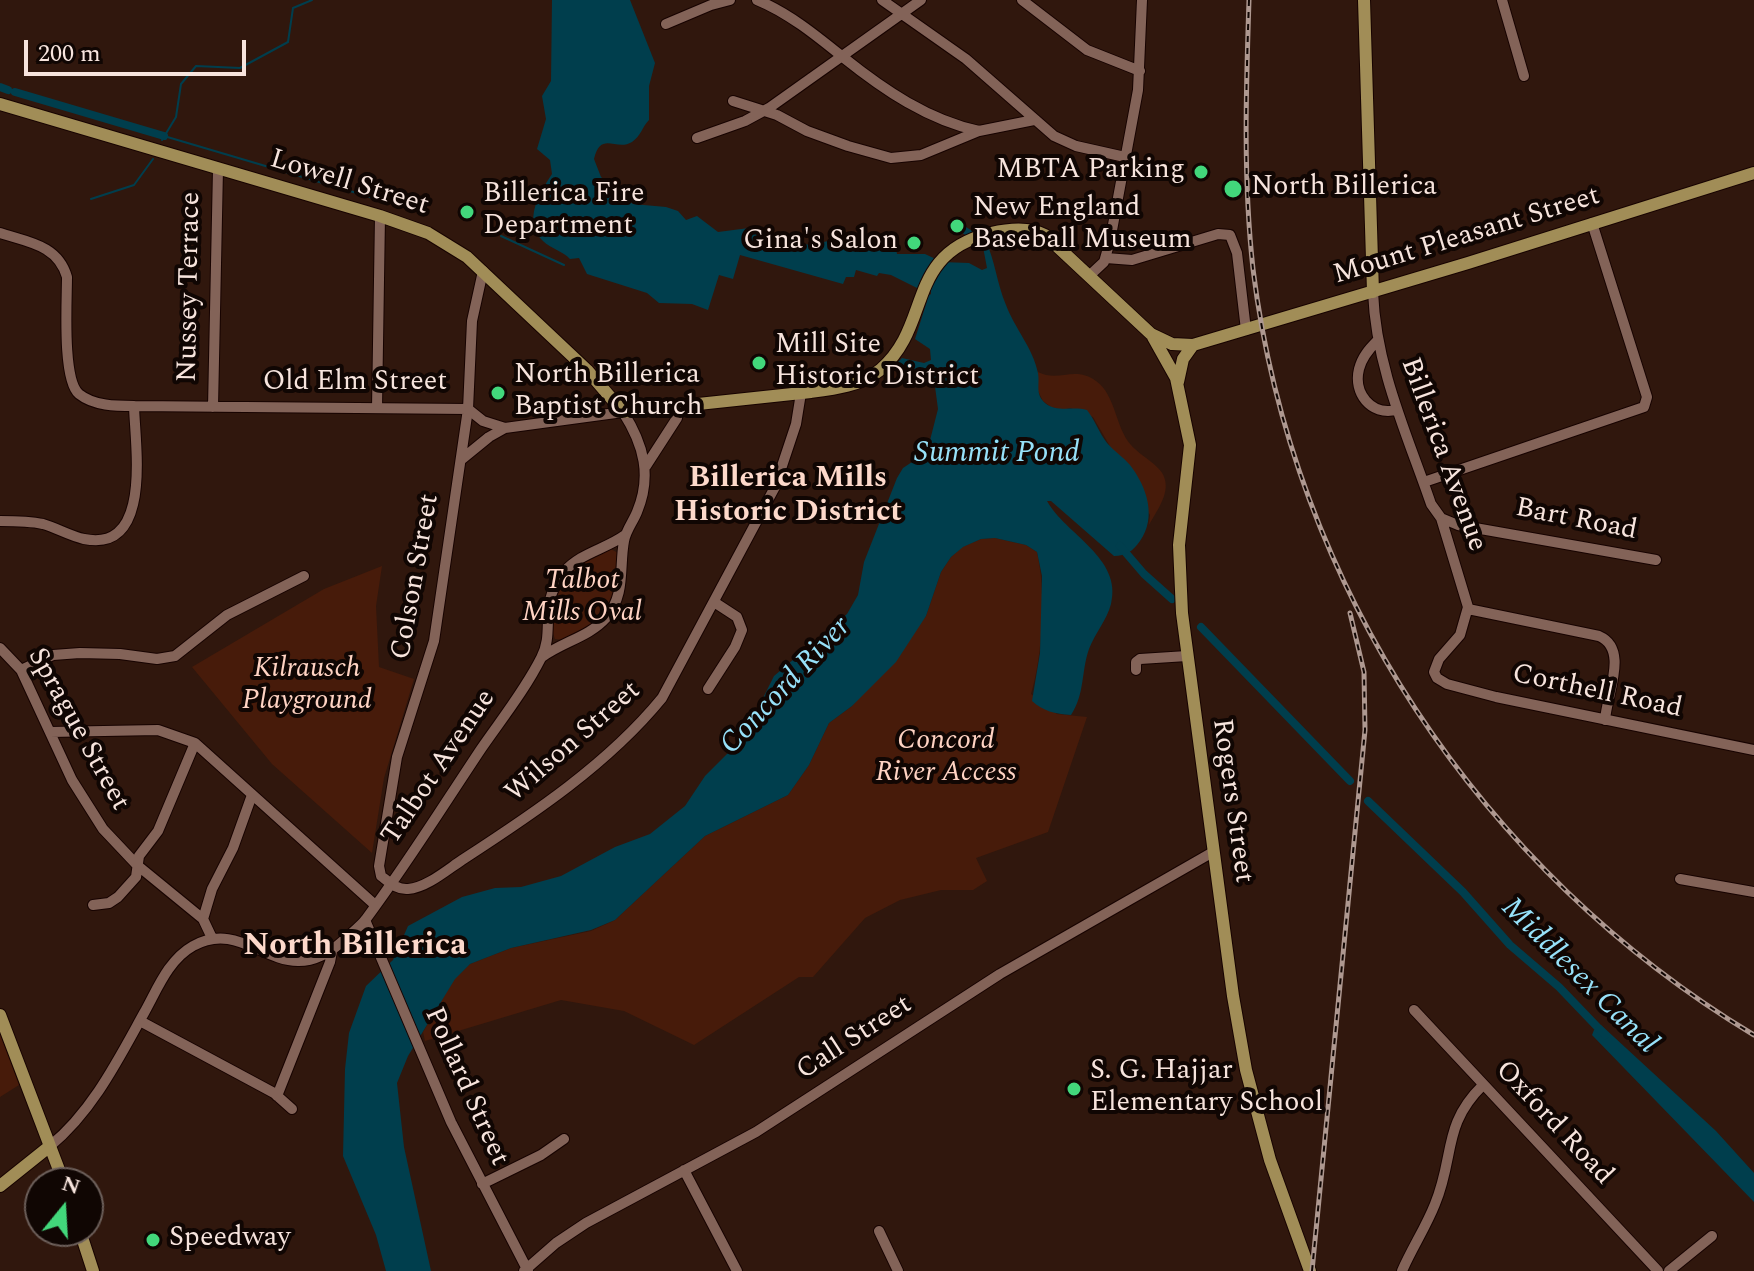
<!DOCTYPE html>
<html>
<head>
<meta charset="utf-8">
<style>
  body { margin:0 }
  #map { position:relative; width:1754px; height:1271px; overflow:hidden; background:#30170d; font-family:Spectral,serif }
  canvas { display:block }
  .north { position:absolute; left:24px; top:1167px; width:80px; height:80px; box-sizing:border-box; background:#100603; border:2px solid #6c5f5a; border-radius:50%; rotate:18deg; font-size:22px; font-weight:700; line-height:32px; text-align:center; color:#f7e4dd }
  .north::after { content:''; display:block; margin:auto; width:28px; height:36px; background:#42d77b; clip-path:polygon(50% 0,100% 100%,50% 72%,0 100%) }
  .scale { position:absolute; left:24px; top:40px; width:222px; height:36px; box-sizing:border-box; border:4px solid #f7e4dd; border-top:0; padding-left:10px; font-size:24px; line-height:28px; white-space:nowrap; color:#f7e4dd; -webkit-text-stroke:6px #100603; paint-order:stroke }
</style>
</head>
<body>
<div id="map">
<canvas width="1754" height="1271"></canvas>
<div class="north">N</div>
<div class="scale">200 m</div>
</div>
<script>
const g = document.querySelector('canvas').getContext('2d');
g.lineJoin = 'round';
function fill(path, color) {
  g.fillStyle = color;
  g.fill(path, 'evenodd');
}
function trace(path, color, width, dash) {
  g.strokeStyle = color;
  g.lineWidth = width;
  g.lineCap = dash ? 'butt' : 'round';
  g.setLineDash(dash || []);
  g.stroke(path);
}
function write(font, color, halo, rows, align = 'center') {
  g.font = font + ' Spectral,serif';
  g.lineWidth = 8;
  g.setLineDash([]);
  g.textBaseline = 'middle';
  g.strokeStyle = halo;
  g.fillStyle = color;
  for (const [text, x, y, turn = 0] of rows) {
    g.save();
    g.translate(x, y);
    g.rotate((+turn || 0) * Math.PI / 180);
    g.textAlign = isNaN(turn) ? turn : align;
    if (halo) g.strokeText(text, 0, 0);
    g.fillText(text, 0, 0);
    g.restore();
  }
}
fill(new Path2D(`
  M 1038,372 C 1059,383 1074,365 1096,381 C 1116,395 1115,427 1131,445 C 1140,456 1163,466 1165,480 C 1169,495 1156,512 1149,525 L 1150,515 L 1093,417 L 1070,408 L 1063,410 L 1051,407 L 1043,401 L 1038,391 Z
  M 995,538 L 1026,545 L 1037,552 C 1046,591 1043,655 1031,694 L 1057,714 L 1087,717 L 1048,832 L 976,858 L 987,881 L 973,890 L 941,890 L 900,900 L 865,918 L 813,977 L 799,977 L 694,1045 L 624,1011 L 561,1000 L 425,1041 L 423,1032 L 454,979 L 470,964 L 511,948 L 591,931 L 615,920 L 705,836 L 788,795 L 809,765 L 829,723 L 852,706 L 926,616 L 941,572 L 951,557 L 962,547 L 981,539 Z
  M 609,548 L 618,553 L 622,560 L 609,614 L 565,640 L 555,639 L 547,615 L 565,571 Z
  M 382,566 L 376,606 L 379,667 L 414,679 L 384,778 L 372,853 L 272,764 L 192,667 L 324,589 Z
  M 0,1032 L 19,1085 L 0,1097 Z`), '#471b0a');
fill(new Path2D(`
  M 552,0 L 630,0 L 655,63 L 649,86 L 649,120 C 642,127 641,136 632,142 C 616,152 601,130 594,159 L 601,177 L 633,204 L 666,207 L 678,211 L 686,220 L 697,216 L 718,232 L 749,228 L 809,245 L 838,239 L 851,241 L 866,250 L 877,246 L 883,237 L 894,236 L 897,254 L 925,254 L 942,262 L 969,263 L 982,270 L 987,268 L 983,247 L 958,230 L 966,227 L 985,239 C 995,260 997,284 1006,305 C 1015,329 1033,348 1038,373 C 1040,385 1035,394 1045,403 C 1057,413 1073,406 1087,410 C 1095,420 1099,433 1107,443 C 1114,451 1123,457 1130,465 C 1147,487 1157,517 1140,541 C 1133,551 1126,556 1114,556 L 1051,501 L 1047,501 C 1065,534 1123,558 1111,604 C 1107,620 1095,633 1089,649 C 1081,672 1085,694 1071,715 C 1055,714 1043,711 1032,701 L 1040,653 L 1042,576 L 1037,552 L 1026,545 L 995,538 L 981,539 L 963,547 L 951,557 L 941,572 L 926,616 L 896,662 L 852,706 L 829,723 L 809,765 L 788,795 L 705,836 L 615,920 L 591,930 L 511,948 L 470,964 L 455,979 L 408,1056 L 397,1083 L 404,1147 L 431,1271 L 386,1271 L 376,1235 L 343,1156 L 345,1069 L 349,1033 L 366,986 L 393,960 L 408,926 L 462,897 L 495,888 L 521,887 L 561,876 L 615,847 L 650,834 L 685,806 L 705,776 L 743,738 L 774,676 L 847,614 L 858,595 L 864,562 L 897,478 L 903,468 L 927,452 L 938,409 L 934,379 L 895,365 L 902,358 L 924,363 L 931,360 L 930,349 L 915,339 L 927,301 L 926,297 L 931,294 L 931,291 L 927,293 L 891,275 L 879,273 L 877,276 L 856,270 L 854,277 L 846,277 L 843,284 L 740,255 L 733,279 L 719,275 L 708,310 L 692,304 L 659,303 L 647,293 L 587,274 L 579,258 L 570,259 C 563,251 551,249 543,241 C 522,221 540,192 552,174 L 550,160 L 537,149 L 546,119 L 542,96 L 551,81 Z
  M 1601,1025 L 1716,1131 L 1754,1173 L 1754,1202 L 1592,1035 L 1594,1030 Z`), '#003e4d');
trace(new Path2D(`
  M 164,136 L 377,199
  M 162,140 L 176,117 L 181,84 L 196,66 L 240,68 L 288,42 L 293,8 L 312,0
  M 91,199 L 134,185 L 153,159
  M 501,236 L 564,265`), '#003e4d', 2);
trace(new Path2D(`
  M 0,87 L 8,90
  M 15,92 L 164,136
  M 1120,546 L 1144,574 L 1172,599
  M 1201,627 L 1350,781
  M 1368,801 L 1463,892 L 1510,945 L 1559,987 L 1605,1035`), '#003e4d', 8);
const minor = new Path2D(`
  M 757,0 C 789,13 818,37 844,58 C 884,90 928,120 979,131
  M 882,0 L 966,59 L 1054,136 L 1076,146 L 1125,157
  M 1022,0 L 1087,50 L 1140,71
  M 1502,0 L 1524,76
  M 666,24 L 711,5 L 730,0
  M 733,101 L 777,115 L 807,131 L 848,146 L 891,158 L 921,155 L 979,131 L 1034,120
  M 697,138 L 745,121 L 769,108 L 921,0
  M 0,233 C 28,242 58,245 67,277 C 67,300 62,380 79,394 C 94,406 116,406 134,406 L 468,409 L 483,421 L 505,428 L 623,412 C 644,445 652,476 637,512 C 633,522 626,530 624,541 C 619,568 626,594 606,618 C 589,637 562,642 542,657
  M 1106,258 L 1132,260 L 1218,234 L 1230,235 L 1237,253 L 1246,330
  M 483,271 L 472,321 L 468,409 L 434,641 L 397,757 L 379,866 L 381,876 C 389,882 397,890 408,889 C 426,888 447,870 462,860 C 533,814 608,764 662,698 L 775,487 L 796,424 L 801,393
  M 1089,276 L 1104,262 L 1110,241 L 1138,90 L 1142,0
  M 1373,292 C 1376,368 1407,434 1431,504 L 1441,518 L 1468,607 L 1460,635 L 1439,659 L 1434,672 L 1437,678 L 1447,684 L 1496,697 L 1754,750
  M 1377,341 C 1369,349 1362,357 1359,369 C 1353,393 1371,416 1396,410
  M 213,407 L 218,169
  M 377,408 L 380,216
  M 462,459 L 489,437 L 505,428
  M 646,466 L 677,418 L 679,406
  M 1424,482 L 1644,407 L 1647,397 L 1592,223
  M 1441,518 L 1458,525 L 1656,560
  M 0,521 C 14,521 29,521 43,524 C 57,528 70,536 84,539 C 153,553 135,445 134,406
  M 1468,609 L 1599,636 C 1629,649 1607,693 1605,720
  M 0,648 L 21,670 L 72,780 L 103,829 L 137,865 L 203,919 L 212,938
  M 21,670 L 53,655 L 80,653 L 120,654 L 157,659 L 175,656 L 227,615 L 304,576
  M 1136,670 L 1136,662 L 1140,659 L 1187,656
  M 708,689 L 735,647 L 742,630 L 737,617 L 714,602
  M 50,732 L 158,730 L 195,743 L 374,904
  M 1680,879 L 1754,892
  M 93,905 L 109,903 L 118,897 L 136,877 L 139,856 L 158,831 L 195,743
  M 203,919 L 212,889 L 233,848 L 252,795
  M 365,920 L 451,1122 L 528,1271
  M 1414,1010 L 1658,1271
  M 140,1021 L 274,1093 L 292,1109
  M 277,1096 L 330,962 L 332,951
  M 50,1146 C 92,1112 118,1060 144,1013 C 157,990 168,960 193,946 C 250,914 281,998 344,940 C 351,933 360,927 366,919 C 407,864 443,806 481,749 C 501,720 525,690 541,658 C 556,630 537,606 564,572 C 580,553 606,549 625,535
  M 684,1170 L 737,1271
  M 482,1184 L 541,1155 L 564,1139
  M 879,1231 L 898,1271
  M 524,1271 L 556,1243 L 586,1223 L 756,1132 L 1000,974 L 1213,852
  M 1402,1271 C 1412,1248 1426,1227 1435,1204 C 1455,1156 1442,1125 1483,1085
  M 1669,1271 L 1712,1236`);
const major = new Path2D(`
  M 1364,0 L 1373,292
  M 0,104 L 380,216 L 428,233 L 467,257 L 587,370 L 623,412 L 811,392 C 835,389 860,386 880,370 C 933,325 904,254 991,233 C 1009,229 1029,227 1045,235 L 1151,334 L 1172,344 L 1193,345 L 1468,263 L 1754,173
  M 1153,337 L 1176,378 L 1190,445 L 1179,545 L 1182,613 L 1233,996 L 1246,1070 L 1270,1160 L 1310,1271
  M 1178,382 L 1183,359 L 1193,345
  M 0,1015 L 64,1183
  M 0,1186 L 50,1146
  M 80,1231 L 93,1271`);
trace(minor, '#170300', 12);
trace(major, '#170300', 14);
trace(minor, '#836358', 10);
trace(major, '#a18d57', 12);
const rail = new Path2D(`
  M 1249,0 C 1246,90 1243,179 1253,269 C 1292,586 1481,871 1754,1035
  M 1312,1271 L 1365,730 L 1364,672 L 1350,613`);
trace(rail, '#ae9890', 5);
trace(rail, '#100603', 2, [6]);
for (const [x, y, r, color] of [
  [1201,172,8,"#42d77b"],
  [1233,189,10,"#42d77b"],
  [467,212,8,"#42d77b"],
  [957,226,8,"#42d77b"],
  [914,243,8,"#42d77b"],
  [759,363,8,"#42d77b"],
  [498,393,8,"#42d77b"],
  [1074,1089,8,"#42d77b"],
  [153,1240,8,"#42d77b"]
]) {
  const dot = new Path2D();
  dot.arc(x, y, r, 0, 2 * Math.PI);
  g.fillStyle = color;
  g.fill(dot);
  trace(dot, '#100603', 3);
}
write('28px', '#f7e4dd', '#100603', [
  ["MBTA Parking",1185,172,"right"],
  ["North Billerica",1251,189],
  ["Billerica Fire",483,196],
  ["Department",483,228],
  ["New England",973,210],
  ["Baseball Museum",973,242],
  ["Gina's Salon",898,243,"right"],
  ["Mill Site",775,347],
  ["Historic District",775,379],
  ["North Billerica",514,377],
  ["Baptist Church",514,409],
  ["S. G. Hajjar",1090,1073],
  ["Elementary School",1090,1105],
  ["Speedway",169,1240]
], 'left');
write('28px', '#f7e4dd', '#100603', [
  ["Lowell Street",349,184,17],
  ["Mount Pleasant Street",1467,237,-17],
  ["Nussey Terrace",191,287,-89],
  ["Old Elm Street",355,384],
  ["Billerica Avenue",1442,455,70],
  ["Bart Road",1576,521,11],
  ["Colson Street",417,577,-80],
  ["Corthell Road",1597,693,12],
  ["Sprague Street",77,730,61],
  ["Wilson Street",574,743,-41],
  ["Talbot Avenue",440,768,-56],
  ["Rogers Street",1231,801,82],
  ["Call Street",855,1039,-33],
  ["Pollard Street",465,1087,66],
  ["Oxford Road",1553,1124,47]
]);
write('italic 28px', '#ffd3c3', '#100603', [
  ["Talbot",582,583],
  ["Mills Oval",582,615],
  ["Kilrausch",307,671],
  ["Playground",307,703],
  ["Concord",946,743],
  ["River Access",946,775]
]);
write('italic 30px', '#97e1f9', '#100603', [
  ["Summit Pond",997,455],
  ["Concord River",787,687,-47],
  ["Middlesex Canal",1578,977,45]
]);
write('bold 30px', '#fdd9cb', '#100603', [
  ["Billerica Mills",788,480],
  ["Historic District",788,514]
]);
write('bold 32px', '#fdd9cb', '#100603', [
  ["North Billerica",355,948]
]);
</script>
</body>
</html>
